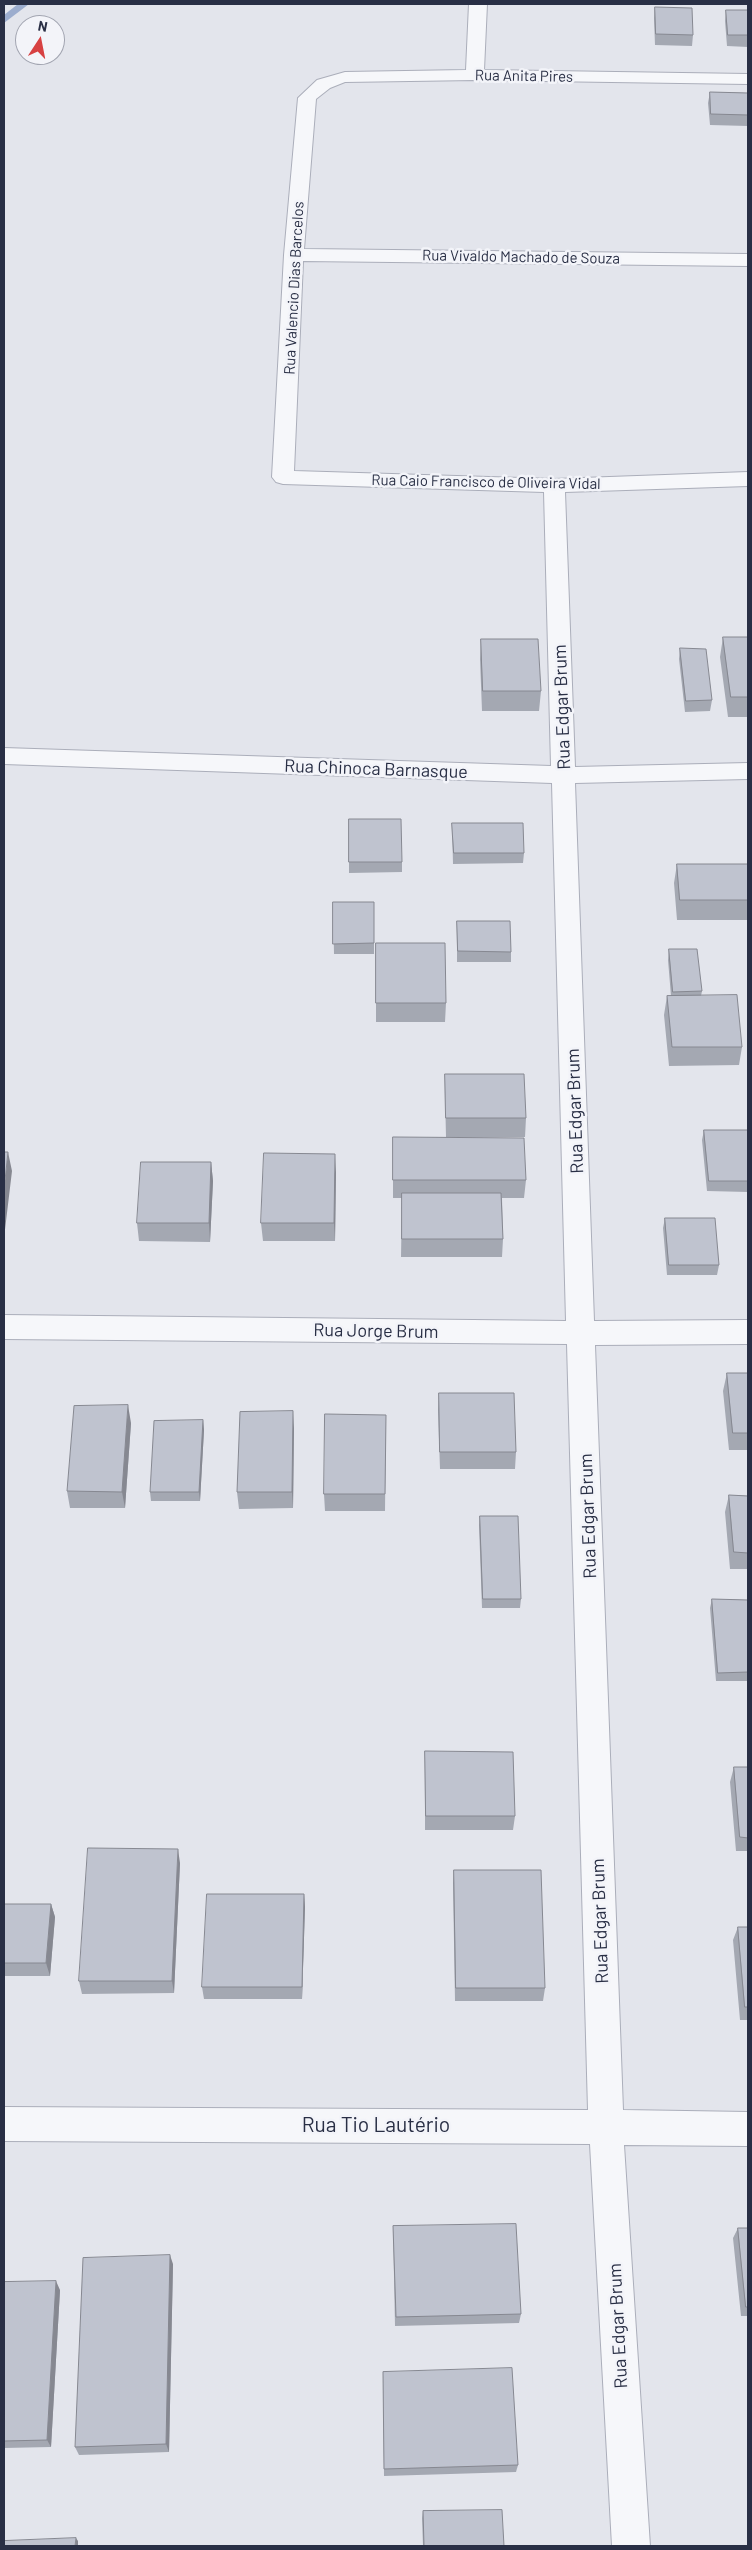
<!DOCTYPE html>
<html>
<head>
<meta charset="utf-8">
<style>
  body { margin:0 }
  #map { position:relative; width:752px; height:2550px; overflow:hidden; background:#e3e5ec; font-family:Barlow,sans-serif }
  canvas { display:block }
  .frame { position:absolute; inset:0; border:5px solid #292f45; pointer-events:none }
  .north { position:absolute; left:15px; top:15px; width:50px; height:50px; box-sizing:border-box; background:#f3f4f9; border:1px solid #a2a5b1; border-radius:50%; rotate:11deg; font-size:14px; font-weight:700; line-height:20px; text-align:center; color:#292f45 }
  .north::after { content:''; display:block; margin:auto; width:18px; height:22px; background:#d74142; clip-path:polygon(50% 0,100% 100%,50% 72%,0 100%) }
</style>
</head>
<body>
<div id="map">
<canvas width="752" height="2550"></canvas>
<div class="frame"></div>
<div class="north">N</div>
</div>
<script>
const g = document.querySelector('canvas').getContext('2d');
g.lineJoin = 'round';
function fill(path, color) {
  g.fillStyle = color;
  g.fill(path, 'evenodd');
}
function trace(path, color, width, dash) {
  g.strokeStyle = color;
  g.lineWidth = width;
  g.lineCap = dash ? 'butt' : 'round';
  g.setLineDash(dash || []);
  g.stroke(path);
}
function write(font, color, halo, rows, align = 'center') {
  g.font = font + ' Barlow,sans-serif';
  g.lineWidth = 5;
  g.setLineDash([]);
  g.textBaseline = 'middle';
  g.strokeStyle = halo;
  g.fillStyle = color;
  for (const [text, x, y, turn = 0] of rows) {
    g.save();
    g.translate(x, y);
    g.rotate((+turn || 0) * Math.PI / 180);
    g.textAlign = isNaN(turn) ? turn : align;
    if (halo) g.strokeText(text, 0, 0);
    g.fillText(text, 0, 0);
    g.restore();
  }
}
fill(new Path2D(`
  M 18,4 L 29,4 L 4,23 L 4,15 Z`), '#9cadce');
const minor = new Path2D(`
  M 469,4 L 487,4 L 484,70 L 748,74 L 748,84 L 475,80 L 345,82 L 330,88 L 316,99 L 304,249 L 748,254 L 748,266 L 303,261 L 294,471 L 554,479 L 748,472 L 748,486 L 565,492 L 575,767 L 748,763 L 748,779 L 575,783 L 594,1321 L 748,1320 L 748,1344 L 595,1345 L 623,2110 L 748,2112 L 748,2146 L 624,2145 L 650,2546 L 612,2546 L 590,2144 L 4,2141 L 4,2107 L 588,2110 L 567,1344 L 4,1339 L 4,1315 L 566,1321 L 552,783 L 4,764 L 4,748 L 551,766 L 544,492 L 283,484 L 276,482 L 272,477 L 284,255 L 298,98 L 317,80 L 345,72 L 466,70 Z`);
trace(minor, '#abaeba', 2);
fill(minor, '#f6f7fa');
fill(new Path2D(`
  M 655,7 L 693,35 L 692,46 L 655,45 L 654,18 Z
  M 726,10 L 748,10 L 748,47 L 727,46 L 725,21 Z
  M 710,92 L 748,93 L 748,126 L 710,125 L 708,103 Z
  M 723,637 L 748,637 L 748,717 L 728,717 L 720,657 Z
  M 481,639 L 541,691 L 539,711 L 482,711 L 480,659 Z
  M 680,648 L 712,700 L 710,711 L 685,712 L 679,659 Z
  M 349,819 L 402,862 L 402,872 L 349,873 Z
  M 452,823 L 524,853 L 523,863 L 453,864 Z
  M 677,864 L 748,864 L 748,920 L 677,920 L 674,883 Z
  M 333,902 L 374,902 L 374,954 L 334,954 Z
  M 457,921 L 511,952 L 511,962 L 457,962 Z
  M 376,943 L 446,1003 L 445,1022 L 376,1022 Z
  M 669,949 L 702,991 L 701,996 L 742,1047 L 739,1065 L 669,1066 L 664,1015 L 667,996 L 671,996 L 668,960 Z
  M 445,1074 L 526,1118 L 525,1137 L 446,1137 L 445,1093 Z
  M 704,1130 L 748,1136 L 748,1192 L 707,1191 L 702,1140 Z
  M 393,1137 L 526,1180 L 524,1198 L 502,1198 L 503,1239 L 502,1257 L 401,1257 L 402,1198 L 393,1198 Z
  M 211,1162 L 213,1181 L 210,1242 L 139,1241 L 137,1223 Z
  M 336,1172 L 335,1241 L 263,1241 L 261,1223 Z
  M 665,1218 L 719,1265 L 717,1275 L 667,1275 L 663,1228 Z
  M 727,1373 L 748,1373 L 748,1450 L 729,1450 L 723,1391 Z
  M 439,1393 L 516,1452 L 515,1469 L 440,1469 L 438,1410 Z
  M 386,1415 L 385,1511 L 325,1511 L 324,1494 Z
  M 203,1420 L 204,1430 L 200,1501 L 151,1501 L 150,1492 Z
  M 131,1423 L 125,1508 L 70,1508 L 67,1491 Z
  M 294,1428 L 293,1508 L 239,1509 L 237,1492 Z
  M 729,1495 L 748,1496 L 748,1569 L 730,1569 L 725,1512 Z
  M 480,1516 L 521,1599 L 520,1608 L 482,1608 L 479,1525 Z
  M 712,1599 L 748,1600 L 748,1681 L 716,1681 L 710,1608 Z
  M 425,1751 L 515,1816 L 513,1830 L 425,1830 Z
  M 734,1767 L 748,1767 L 748,1851 L 736,1851 L 730,1782 Z
  M 180,1863 L 174,1993 L 82,1994 L 79,1981 Z
  M 454,1870 L 545,1988 L 543,2001 L 455,2001 L 453,1883 Z
  M 304,1894 L 305,1907 L 302,1999 L 204,1999 L 202,1987 Z
  M 4,1904 L 51,1904 L 55,1917 L 50,1976 L 4,1976 Z
  M 738,1927 L 748,1927 L 748,2020 L 740,2020 L 733,1940 Z
  M 393,2226 L 521,2314 L 519,2323 L 395,2326 Z
  M 738,2228 L 748,2228 L 748,2316 L 741,2316 L 733,2238 Z
  M 173,2264 L 169,2452 L 79,2455 L 75,2447 Z
  M 4,2282 L 60,2290 L 51,2447 L 4,2448 Z
  M 383,2372 L 518,2465 L 516,2472 L 384,2476 Z
  M 423,2511 L 504,2546 L 423,2546 L 422,2518 Z`), '#a4a8b2');
fill(new Path2D(`
  M 8,1152 L 12,1171 L 4,1238 L 4,1190 Z
  M 335,1154 L 336,1172 L 335,1241 L 334,1223 Z
  M 211,1162 L 213,1181 L 210,1242 L 209,1223 Z
  M 128,1405 L 131,1423 L 125,1508 L 122,1492 Z
  M 293,1411 L 294,1428 L 293,1508 L 292,1492 Z
  M 203,1420 L 204,1430 L 200,1501 L 199,1492 Z
  M 178,1849 L 180,1863 L 174,1993 L 172,1981 Z
  M 304,1894 L 305,1907 L 302,1999 L 302,1987 Z
  M 51,1904 L 55,1917 L 50,1976 L 46,1963 Z
  M 170,2255 L 173,2264 L 169,2452 L 166,2444 Z
  M 56,2281 L 60,2290 L 51,2447 L 47,2440 Z
  M 76,2538 L 78,2541 L 78,2546 L 75,2546 Z`), '#868891');
const building = new Path2D(`
  M 655,7 L 692,8 L 693,35 L 656,34 Z
  M 726,10 L 748,10 L 748,35 L 728,35 Z
  M 710,92 L 748,93 L 748,115 L 711,114 Z
  M 723,637 L 748,637 L 748,697 L 731,697 Z
  M 481,639 L 538,639 L 541,691 L 483,691 Z
  M 680,648 L 706,649 L 712,700 L 686,701 Z
  M 349,819 L 401,819 L 402,862 L 349,862 Z
  M 452,823 L 523,823 L 524,853 L 454,853 Z
  M 677,864 L 748,864 L 748,900 L 680,900 Z
  M 333,902 L 374,902 L 374,943 L 333,944 Z
  M 457,921 L 510,921 L 511,952 L 458,951 Z
  M 376,943 L 445,943 L 446,1003 L 376,1003 Z
  M 669,949 L 697,949 L 702,991 L 673,992 Z
  M 737,995 L 742,1047 L 672,1047 L 667,996 Z
  M 445,1074 L 524,1074 L 526,1118 L 446,1118 Z
  M 704,1130 L 748,1130 L 748,1181 L 709,1181 Z
  M 393,1137 L 524,1138 L 526,1180 L 393,1180 Z
  M 4,1152 L 8,1152 L 4,1190 Z
  M 264,1153 L 335,1154 L 334,1223 L 261,1223 Z
  M 141,1162 L 211,1162 L 209,1223 L 137,1223 Z
  M 402,1193 L 501,1193 L 503,1239 L 402,1239 Z
  M 665,1218 L 715,1218 L 719,1265 L 669,1265 Z
  M 727,1373 L 748,1373 L 748,1433 L 733,1433 Z
  M 439,1393 L 514,1393 L 516,1452 L 440,1452 Z
  M 128,1405 L 122,1492 L 67,1491 L 74,1406 Z
  M 293,1411 L 292,1492 L 237,1492 L 240,1412 Z
  M 325,1414 L 386,1415 L 385,1494 L 324,1494 Z
  M 203,1420 L 199,1492 L 150,1492 L 154,1421 Z
  M 729,1495 L 748,1496 L 748,1553 L 734,1552 Z
  M 480,1516 L 518,1516 L 521,1599 L 483,1599 Z
  M 712,1599 L 748,1600 L 748,1672 L 718,1673 Z
  M 425,1751 L 513,1752 L 515,1816 L 426,1816 Z
  M 734,1767 L 748,1767 L 748,1838 L 740,1837 Z
  M 88,1848 L 178,1849 L 172,1981 L 79,1981 Z
  M 454,1870 L 541,1870 L 545,1988 L 456,1988 Z
  M 207,1894 L 304,1894 L 302,1987 L 202,1987 Z
  M 4,1904 L 51,1904 L 46,1963 L 4,1963 Z
  M 738,1927 L 748,1927 L 748,2007 L 745,2007 Z
  M 516,2224 L 521,2314 L 396,2317 L 393,2226 Z
  M 738,2228 L 748,2228 L 748,2307 L 746,2307 Z
  M 170,2255 L 166,2444 L 75,2447 L 83,2258 Z
  M 56,2281 L 47,2440 L 4,2441 L 4,2282 Z
  M 512,2368 L 518,2465 L 384,2469 L 383,2372 Z
  M 502,2510 L 504,2546 L 424,2546 L 423,2511 Z
  M 76,2538 L 75,2546 L 4,2546 L 4,2541 Z`);
fill(building, '#bfc3cf');
trace(building, '#868891', 1);
write('15px', '#292f45', '#f3f4f9', [
  ["Rua Anita Pires",524,76,1],
  ["Rua Vivaldo Machado de Souza",521,257,1],
  ["Rua Valencio Dias Barcelos",294,288,-87],
  ["Rua Caio Francisco de Oliveira Vidal",486,482,1]
]);
write('18px', '#292f45', '#f3f4f9', [
  ["Rua Edgar Brum",562,707,-92],
  ["Rua Chinoca Barnasque",376,769,2],
  ["Rua Edgar Brum",575,1111,-92],
  ["Rua Jorge Brum",376,1331,1],
  ["Rua Edgar Brum",588,1516,-92],
  ["Rua Edgar Brum",600,1921,-92],
  ["Rua Edgar Brum",618,2326,-93]
]);
write('21px', '#292f45', '#f3f4f9', [
  ["Rua Tio Lautério",376,2125]
]);
</script>
</body>
</html>
